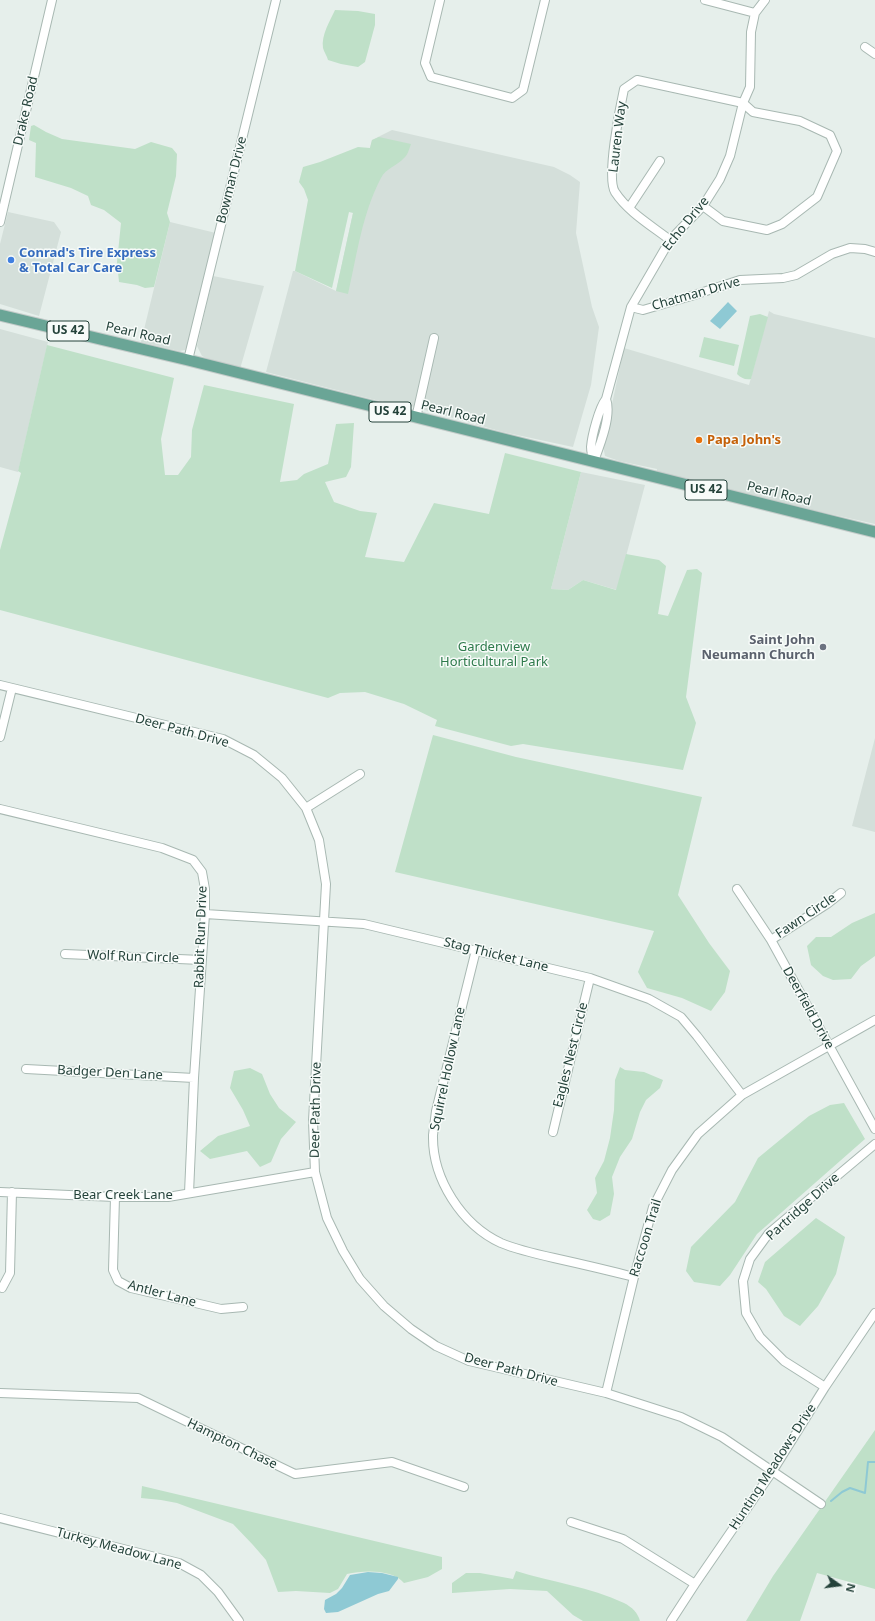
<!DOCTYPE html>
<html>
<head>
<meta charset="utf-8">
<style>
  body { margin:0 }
  #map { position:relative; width:875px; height:1621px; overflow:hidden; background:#e6efeb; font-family:"Noto Sans",sans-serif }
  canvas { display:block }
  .north { position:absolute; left:819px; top:1565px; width:40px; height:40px; -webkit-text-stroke:3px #f7fbf9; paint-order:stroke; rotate:104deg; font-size:11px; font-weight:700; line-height:16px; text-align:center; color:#24423a }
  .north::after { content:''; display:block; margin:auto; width:14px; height:18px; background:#24423a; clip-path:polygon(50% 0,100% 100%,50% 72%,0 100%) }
</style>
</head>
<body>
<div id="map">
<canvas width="875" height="1621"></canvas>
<div class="north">N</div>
</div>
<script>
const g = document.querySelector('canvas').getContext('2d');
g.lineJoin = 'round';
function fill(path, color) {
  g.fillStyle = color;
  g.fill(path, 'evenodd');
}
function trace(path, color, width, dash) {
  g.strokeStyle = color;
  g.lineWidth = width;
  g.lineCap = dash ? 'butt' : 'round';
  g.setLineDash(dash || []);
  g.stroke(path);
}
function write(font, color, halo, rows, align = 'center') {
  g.font = font + ' "Noto Sans",sans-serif';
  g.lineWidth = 3;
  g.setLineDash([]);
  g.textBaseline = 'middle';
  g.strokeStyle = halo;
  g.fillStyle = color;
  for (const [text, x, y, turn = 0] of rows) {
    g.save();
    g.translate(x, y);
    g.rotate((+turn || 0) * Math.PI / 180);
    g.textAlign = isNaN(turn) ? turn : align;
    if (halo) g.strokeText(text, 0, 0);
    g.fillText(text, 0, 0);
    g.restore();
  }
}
fill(new Path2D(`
  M 392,130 L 554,167 L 570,175 L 580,182 L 576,233 L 592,307 L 599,327 L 591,385 L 573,447 L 503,432 L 411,406 L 407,408 L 266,372 L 293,271 L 295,271 L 336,291 L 353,213 L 372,140 Z
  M 8,212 L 54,222 L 61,232 L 39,316 L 0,304 L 0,244 Z
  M 170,222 L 216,233 L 190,342 L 185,350 L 179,351 L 141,342 Z
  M 213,276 L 264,286 L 240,369 L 206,358 L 202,356 L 197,346 Z
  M 769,311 L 774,314 L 875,338 L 875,524 L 656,475 L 657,469 L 619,461 L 605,456 L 603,446 L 624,348 L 749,385 Z
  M 0,329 L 48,342 L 18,472 L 0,467 Z
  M 581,472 L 645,485 L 617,590 L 583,580 L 568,590 L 551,589 Z
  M 875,738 L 875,832 L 852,826 Z`), '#d4dfda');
fill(new Path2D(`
  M 335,10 L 358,11 L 375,14 L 375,25 L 365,62 L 358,67 L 341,64 L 328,60 C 327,56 324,52 323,48 C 321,35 330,21 335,10 Z
  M 34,125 L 46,132 L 62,139 L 135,149 L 151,142 L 172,148 L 177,154 L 176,176 L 167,213 L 170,222 L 154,287 L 145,288 L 137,285 L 119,282 L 117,262 L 121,223 L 104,210 L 91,205 L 88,196 L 71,188 L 35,177 L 36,143 L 29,140 L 31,126 Z
  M 379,137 L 411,144 C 409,149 408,155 404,158 C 397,166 386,168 381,178 C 362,214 357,255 348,294 L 336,291 L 353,213 L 349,212 L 332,288 L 295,271 L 308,200 L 304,189 L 299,182 L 303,167 L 320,162 L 358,147 L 370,148 L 372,140 Z
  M 760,314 L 768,317 L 751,379 C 745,380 741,378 737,374 L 750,316 Z
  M 704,337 L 739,345 L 734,366 L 699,357 Z
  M 47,345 L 174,378 L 161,439 L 165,475 L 178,475 L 191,457 L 192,430 L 204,385 L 294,404 L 280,482 L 297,480 L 304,474 L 328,464 L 336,424 L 354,423 L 351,467 L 346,477 L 325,482 L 334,502 L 360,511 L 377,513 L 365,557 L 404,562 L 434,503 L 489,514 L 505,453 L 581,472 L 551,589 L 568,590 L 583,580 L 616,590 L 626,554 L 659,560 L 666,566 L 658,614 L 668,616 L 687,570 L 697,569 L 702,573 L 686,697 L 696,723 L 683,770 L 523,744 L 511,746 L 435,726 L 437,720 L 404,704 L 365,692 L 340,693 L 328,698 L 0,610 L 0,550 L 21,473 L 18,471 Z
  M 433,735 L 516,757 L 702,797 L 678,895 L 709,943 L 730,971 L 725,992 L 711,1011 L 682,998 L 647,988 L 638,972 L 654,931 L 395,872 Z
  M 875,913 L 875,956 L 861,966 L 851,979 L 833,980 L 823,976 L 811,965 L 807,946 L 816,937 L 831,937 L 852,923 Z
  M 620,1067 L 625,1070 L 644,1072 L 663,1080 L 660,1088 L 646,1100 L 640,1112 L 632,1139 L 620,1157 L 612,1177 L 614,1194 L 610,1215 L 600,1221 L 593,1219 L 587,1210 L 597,1193 L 595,1178 L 604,1161 L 610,1138 L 614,1110 L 615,1080 Z
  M 250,1068 L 262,1074 L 270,1094 L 279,1108 L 296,1122 L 281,1139 L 271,1162 L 260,1167 L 247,1151 L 210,1159 L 200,1151 L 218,1136 L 250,1126 L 243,1110 L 230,1088 L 234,1071 Z
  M 844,1103 L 865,1139 L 757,1234 L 730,1275 L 720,1286 L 694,1282 L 686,1271 L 691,1247 L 735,1202 L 758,1158 L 809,1116 L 830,1105 Z
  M 816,1218 L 845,1237 L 836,1274 L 818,1306 L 800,1326 L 784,1316 L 766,1289 L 758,1282 L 765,1262 Z
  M 875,1430 L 875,1589 L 817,1573 L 800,1621 L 746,1621 L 773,1576 Z
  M 142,1486 L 442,1557 L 442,1569 L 428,1577 L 404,1583 C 392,1569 364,1570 347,1574 L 338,1589 L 330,1593 L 296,1591 L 278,1592 L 266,1560 L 253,1545 L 233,1524 L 177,1503 L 161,1500 L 141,1498 Z
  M 516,1571 C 552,1582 590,1587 624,1603 C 632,1607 638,1613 640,1621 L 583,1621 L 573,1615 L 547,1591 L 510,1589 L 452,1593 L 452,1583 L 466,1573 L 480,1573 L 513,1579 Z`), '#bfe0c8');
fill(new Path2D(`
  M 728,302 L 737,311 L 720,329 L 710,321 Z
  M 368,1572 L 382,1573 L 398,1577 L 398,1579 L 389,1591 L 378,1594 L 338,1612 L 326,1613 L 324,1609 L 325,1600 L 336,1594 L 342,1588 L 350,1575 Z`), '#8ec9d4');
trace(new Path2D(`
  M 831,1501 L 842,1492 L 850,1488 L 865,1493 L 868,1462 L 875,1462`), '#8ec9d4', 2);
const minor = new Path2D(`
  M 440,0 L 425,63 L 431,77 L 512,98 L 523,90 L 545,0
  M 705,0 L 755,13
  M 865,47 L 875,54
  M 629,208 L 660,161
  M 0,222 L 52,0
  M 670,240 C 652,226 628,212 615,192 C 606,178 620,107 624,89 L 637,80 L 743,103 L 753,112 L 800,121 L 830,135 L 837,151 L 817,197 L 782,224 L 767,230 L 723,221 L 703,206
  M 631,307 L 643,310 L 691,296 L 740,280 L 783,278 L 796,275 L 832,254 L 850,248 L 865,249 L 875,252
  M 188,360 L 276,0
  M 416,418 L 434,338
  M 594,461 C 600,445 612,415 606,399
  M 593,462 C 593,457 591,452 591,447 C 592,435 599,408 606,399 L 631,307 L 670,240 L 703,206 L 720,179 L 730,156 L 743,103 L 750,87 L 751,32 L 755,13 L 765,0
  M 0,685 L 223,739 L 254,755 L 282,778 L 306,808 L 319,840 L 326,884 L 313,1121 L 315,1172 L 327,1218 L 343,1251 L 360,1279 L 384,1306 L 411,1329 L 436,1346 L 469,1361 L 606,1393 L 681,1417 L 722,1437 L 821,1504
  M 0,737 L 12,688
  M 306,808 L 360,774
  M 0,809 L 162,848 L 193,860 L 202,872 L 205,889 L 205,914 L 194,1078 L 189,1193
  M 737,889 L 771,940 L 875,1129
  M 205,914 L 364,924 L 590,978 L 649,999 L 681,1017 L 697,1036 L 742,1095
  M 771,940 L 827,904 L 841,893
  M 476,950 L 436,1111 C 435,1119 434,1127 433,1135 C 432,1179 462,1225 501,1243 C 518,1250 536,1254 554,1258 C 581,1264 607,1270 634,1277
  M 65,954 L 201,960
  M 26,1069 L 194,1078
  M 553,1132 L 590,978
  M 0,1192 L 115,1197 L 168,1197 L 315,1172
  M 115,1197 L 113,1270 L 118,1281 L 131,1288 L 221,1309 L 243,1307
  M 2,1288 L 10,1273 L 12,1192
  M 825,1387 L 784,1361 L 760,1337 L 746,1313 L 743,1281 L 750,1259 L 769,1233 L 875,1144
  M 0,1393 L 138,1398 L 295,1474 L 392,1462 L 464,1487
  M 606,1393 L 634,1277 L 653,1207 L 672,1170 L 698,1134 L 742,1095 L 875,1020
  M 0,1518 L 179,1563 L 201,1575 L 218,1592 L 239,1621
  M 571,1522 L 623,1539 L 695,1584
  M 671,1621 L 695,1584 L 772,1472 L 825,1387 L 875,1313`);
const major = new Path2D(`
  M 0,315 L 188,360 L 875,532`);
trace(minor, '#a8b8b2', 10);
trace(major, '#c2cac8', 13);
trace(minor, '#fff', 8);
trace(major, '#6aa596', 11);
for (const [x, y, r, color] of [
  [11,260,4,"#3f7fe0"],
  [699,440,4,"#e8710a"],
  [823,647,4,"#6b7280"]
]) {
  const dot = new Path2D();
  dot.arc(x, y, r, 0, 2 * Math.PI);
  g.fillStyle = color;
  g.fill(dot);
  trace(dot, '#f7fbf9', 1.5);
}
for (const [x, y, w] of [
  [68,331,42],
  [390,412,42],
  [706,490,42]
]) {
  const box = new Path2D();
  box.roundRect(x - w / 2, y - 10, w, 20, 3);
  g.fillStyle = '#f7fbf9';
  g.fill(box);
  trace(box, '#24423a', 1);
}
write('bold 12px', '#24423a', null, [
  ["US 42",68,331],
  ["US 42",390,412],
  ["US 42",706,490]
]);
write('13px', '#24423a', '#f7fbf9', [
  ["Drake Road",26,111,-77],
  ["Lauren Way",618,137,-83],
  ["Bowman Drive",232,180,-76],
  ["Echo Drive",686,224,-51],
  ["Chatman Drive",696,294,-16],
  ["Pearl Road",138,334,13],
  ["Pearl Road",453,413,14],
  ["Pearl Road",779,494,14],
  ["Deer Path Drive",182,731,15],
  ["Fawn Circle",806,916,-34],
  ["Rabbit Run Drive",201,937,-88],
  ["Stag Thicket Lane",496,955,14],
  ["Wolf Run Circle",133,957,2],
  ["Deerfield Drive",808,1008,61],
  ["Eagles Nest Circle",571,1055,-76],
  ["Squirrel Hollow Lane",448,1069,-78],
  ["Badger Den Lane",110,1073,3],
  ["Deer Path Drive",316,1110,-89],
  ["Bear Creek Lane",123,1195],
  ["Partridge Drive",803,1207,-42],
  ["Raccoon Trail",646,1238,-73],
  ["Antler Lane",162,1294,15],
  ["Deer Path Drive",511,1370,15],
  ["Hampton Chase",232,1444,26],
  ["Hunting Meadows Drive",773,1467,-57],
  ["Turkey Meadow Lane",119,1549,15]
]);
write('bold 13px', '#366cbe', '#f7fbf9', [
  ["Conrad's Tire Express",19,253],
  ["& Total Car Care",19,268]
], 'left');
write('bold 13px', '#c56008', '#f7fbf9', [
  ["Papa John's",707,440]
], 'left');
write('bold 13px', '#5b616d', '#f7fbf9', [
  ["Saint John",815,640],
  ["Neumann Church",815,655]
], 'right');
write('13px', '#2d7a4b', '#f7fbf9', [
  ["Gardenview",494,647],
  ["Horticultural Park",494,662]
]);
</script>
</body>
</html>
